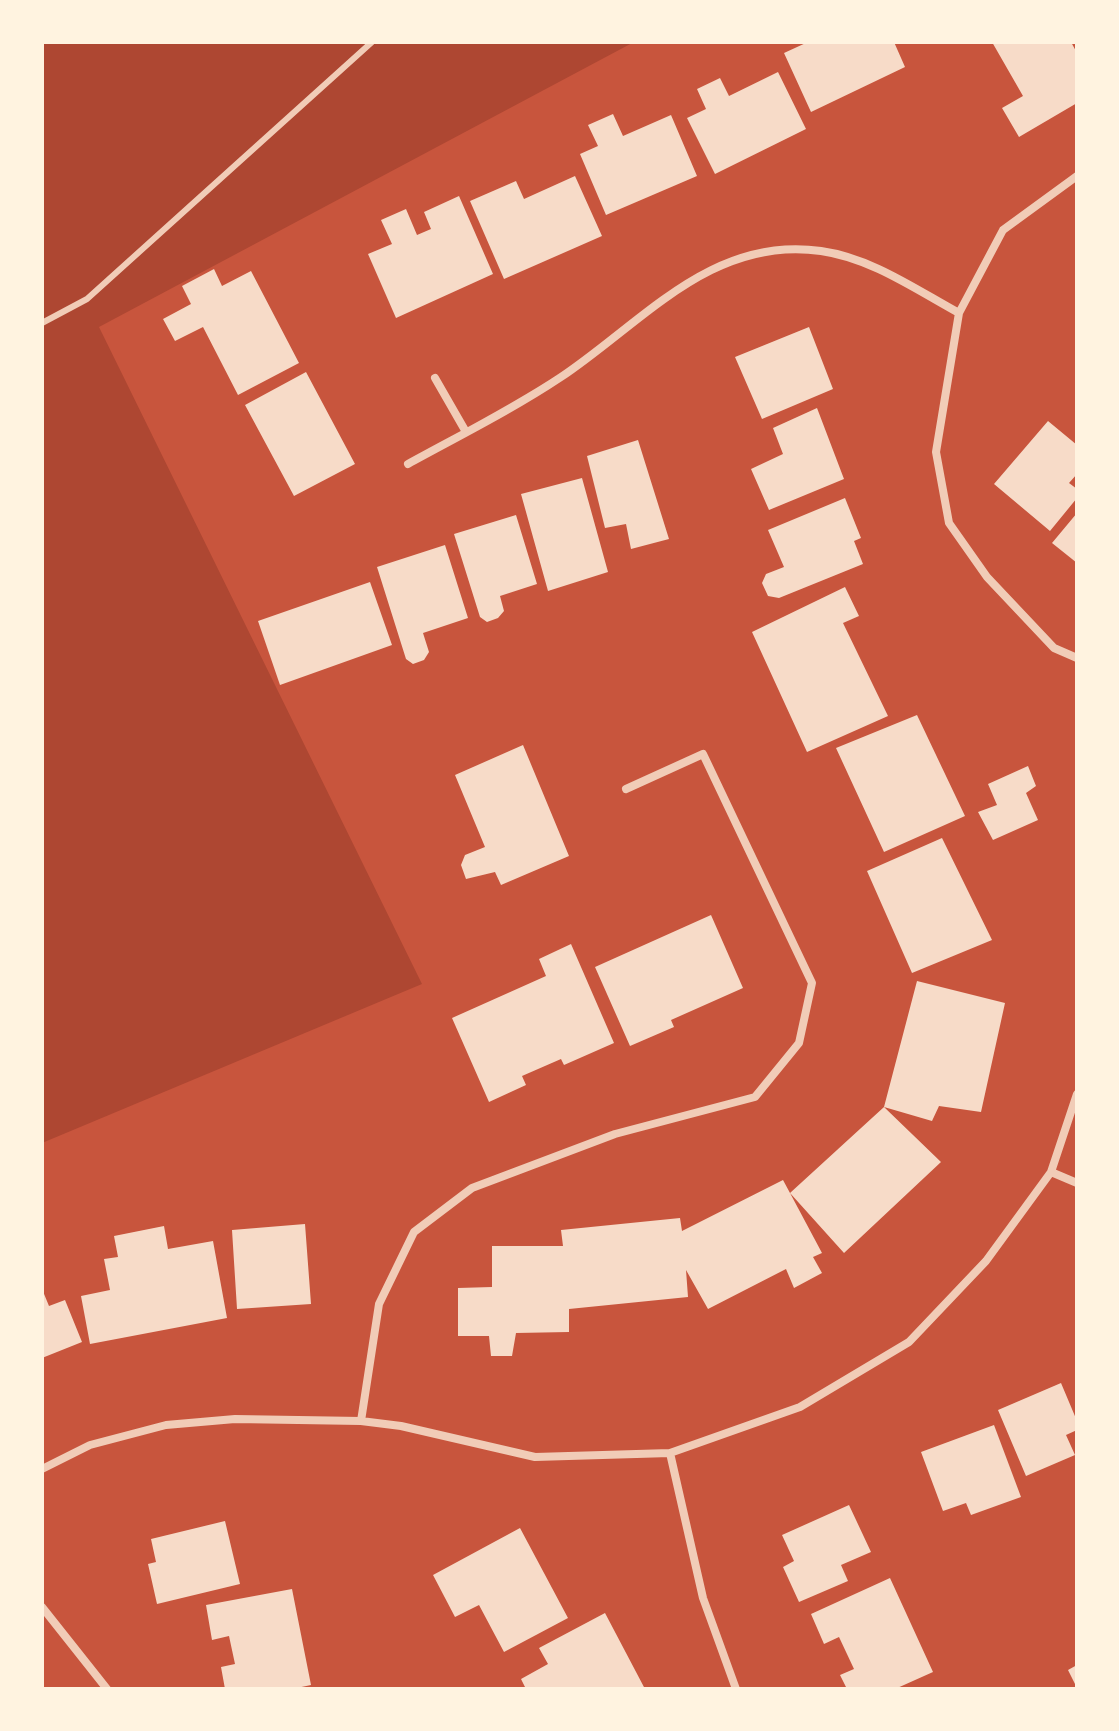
<!DOCTYPE html>
<html>
<head>
<meta charset="utf-8">
<style>
  body { margin:0 }
  #map { position:relative; width:1119px; height:1731px; overflow:hidden; background:#c8553d; font-family:"Alegreya Sans",sans-serif }
  canvas { display:block }
  .frame { position:absolute; inset:0; border:44px solid #fff3e0; pointer-events:none }
</style>
</head>
<body>
<div id="map">
<canvas width="1119" height="1731"></canvas>
<div class="frame"></div>
</div>
<script>
const g = document.querySelector('canvas').getContext('2d');
g.lineJoin = 'round';
function fill(path, color) {
  g.fillStyle = color;
  g.fill(path, 'evenodd');
}
function trace(path, color, width, dash) {
  g.strokeStyle = color;
  g.lineWidth = width;
  g.lineCap = dash ? 'butt' : 'round';
  g.setLineDash(dash || []);
  g.stroke(path);
}
fill(new Path2D(`
  M 42,42 L 634,42 L 99,327 L 422,984 L 42,1143 Z`), '#ae4732');
fill(new Path2D(`
  M 808,42 L 894,42 L 905,67 L 811,112 L 784,53 Z
  M 992,42 L 1071,42 L 1077,53 L 1077,103 L 1019,137 L 1002,108 L 1023,96 Z
  M 778,72 L 806,129 L 715,174 L 687,118 L 706,109 L 697,89 L 720,78 L 729,96 Z
  M 613,114 L 623,136 L 671,115 L 697,176 L 606,215 L 580,154 L 598,146 L 588,125 Z
  M 575,176 L 602,236 L 504,279 L 470,201 L 516,181 L 524,199 Z
  M 459,196 L 493,274 L 396,318 L 368,254 L 392,244 L 381,220 L 406,209 L 417,235 L 431,229 L 424,212 Z
  M 214,269 L 222,286 L 251,271 L 299,363 L 238,395 L 203,327 L 175,341 L 163,319 L 191,304 L 182,286 Z
  M 809,327 L 833,389 L 762,419 L 735,357 Z
  M 306,372 L 355,464 L 294,496 L 245,405 Z
  M 817,408 L 844,479 L 769,510 L 751,469 L 783,454 L 773,428 Z
  M 1048,421 L 1077,445 L 1077,474 L 1069,483 L 1077,489 L 1077,498 L 1050,531 L 994,484 Z
  M 638,440 L 669,539 L 631,549 L 626,524 L 605,528 L 587,456 Z
  M 582,478 L 608,572 L 548,591 L 521,494 Z
  M 845,498 L 861,538 L 854,541 L 863,564 L 779,598 L 768,596 L 762,583 L 766,574 L 784,567 L 768,530 Z
  M 1077,513 L 1077,563 L 1052,543 Z
  M 516,515 L 537,584 L 500,596 L 504,611 L 498,618 L 487,622 L 480,617 L 454,534 Z
  M 445,545 L 468,618 L 423,633 L 429,652 L 424,660 L 413,664 L 406,659 L 377,567 Z
  M 370,582 L 392,645 L 280,685 L 258,621 Z
  M 845,587 L 859,616 L 843,623 L 888,716 L 807,752 L 752,632 Z
  M 917,715 L 965,816 L 884,852 L 836,748 Z
  M 523,745 L 569,856 L 501,885 L 495,872 L 466,879 L 461,865 L 465,855 L 485,847 L 455,775 Z
  M 1028,766 L 1036,786 L 1026,793 L 1038,820 L 993,840 L 978,812 L 997,805 L 988,784 Z
  M 942,838 L 992,940 L 912,973 L 867,871 Z
  M 711,915 L 743,988 L 671,1020 L 674,1027 L 630,1046 L 595,967 Z
  M 571,944 L 614,1043 L 564,1065 L 561,1059 L 522,1076 L 526,1085 L 489,1102 L 452,1018 L 546,976 L 539,959 Z
  M 917,981 L 1005,1003 L 981,1112 L 939,1106 L 932,1121 L 884,1107 Z
  M 884,1107 L 941,1162 L 844,1253 L 790,1193 L 822,1253 L 813,1257 L 822,1273 L 794,1288 L 786,1269 L 708,1309 L 686,1270 L 688,1297 L 569,1309 L 569,1332 L 516,1333 L 512,1356 L 491,1356 L 489,1336 L 458,1336 L 458,1288 L 492,1287 L 492,1246 L 563,1246 L 561,1230 L 680,1218 L 682,1231 L 783,1180 L 790,1193 Z
  M 305,1224 L 311,1304 L 237,1309 L 232,1230 Z
  M 164,1226 L 168,1249 L 213,1241 L 227,1318 L 90,1344 L 81,1296 L 110,1290 L 104,1259 L 118,1257 L 114,1236 Z
  M 42,1289 L 49,1306 L 65,1300 L 82,1342 L 42,1358 Z
  M 1061,1383 L 1077,1421 L 1077,1430 L 1066,1435 L 1075,1455 L 1026,1476 L 998,1410 Z
  M 994,1425 L 1021,1497 L 971,1515 L 966,1503 L 943,1511 L 921,1452 Z
  M 849,1505 L 871,1552 L 841,1565 L 848,1581 L 799,1602 L 783,1567 L 794,1561 L 782,1535 Z
  M 225,1521 L 240,1584 L 157,1604 L 148,1564 L 156,1562 L 151,1539 Z
  M 520,1528 L 568,1618 L 504,1652 L 479,1605 L 455,1617 L 433,1575 Z
  M 890,1578 L 933,1672 L 895,1689 L 847,1689 L 840,1675 L 854,1669 L 839,1637 L 824,1644 L 811,1614 Z
  M 292,1589 L 311,1685 L 292,1689 L 225,1689 L 221,1667 L 235,1664 L 229,1636 L 212,1640 L 206,1605 Z
  M 605,1613 L 645,1689 L 526,1689 L 521,1679 L 548,1664 L 539,1648 Z
  M 1077,1665 L 1077,1688 L 1068,1670 Z`), '#f7dbc8');
trace(new Path2D(`
  M 42,323 L 87,299 L 372,42`), '#f1ccb7', 6);
trace(new Path2D(`
  M 1077,176 L 1003,230 L 959,313 L 936,452 L 949,523 L 987,577 L 1054,648 L 1077,658
  M 435,378 L 466,432
  M 408,464 C 459,436 513,409 561,377 C 642,323 712,235 821,251 C 871,258 915,289 959,313
  M 1051,1172 L 1077,1183
  M 361,1421 L 379,1304 L 414,1232 L 472,1188 L 615,1134 L 755,1097 L 799,1043 L 812,983 L 703,754 L 626,789
  M 670,1453 L 703,1598 L 736,1689
  M 42,1469 L 90,1445 L 166,1425 L 235,1419 L 361,1421 L 401,1426 L 535,1457 L 670,1453 L 800,1407 L 909,1342 L 986,1261 L 1051,1172 L 1077,1094
  M 42,1607 L 107,1689`), '#f1ccb7', 8);
</script>
</body>
</html>
